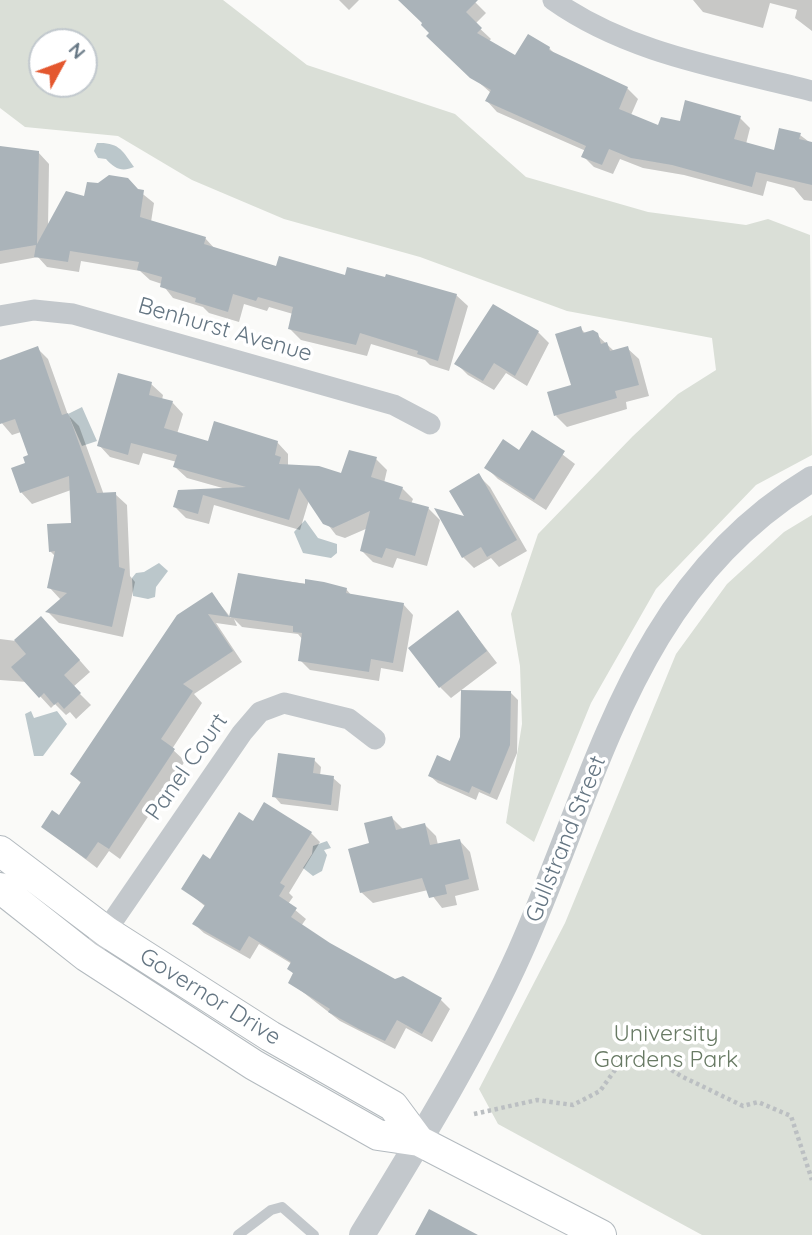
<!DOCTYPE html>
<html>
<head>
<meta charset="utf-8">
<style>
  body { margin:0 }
  #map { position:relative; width:812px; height:1235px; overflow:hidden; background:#fafaf8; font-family:Quicksand,sans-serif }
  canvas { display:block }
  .north { position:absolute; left:28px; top:28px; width:70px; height:70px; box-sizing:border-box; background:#fff; border:2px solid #c1c8cd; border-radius:50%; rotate:49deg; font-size:19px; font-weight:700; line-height:28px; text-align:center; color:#657683 }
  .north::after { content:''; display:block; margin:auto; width:24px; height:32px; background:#e4572e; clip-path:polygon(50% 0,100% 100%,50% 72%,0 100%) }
</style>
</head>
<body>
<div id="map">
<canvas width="812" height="1235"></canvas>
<div class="north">N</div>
</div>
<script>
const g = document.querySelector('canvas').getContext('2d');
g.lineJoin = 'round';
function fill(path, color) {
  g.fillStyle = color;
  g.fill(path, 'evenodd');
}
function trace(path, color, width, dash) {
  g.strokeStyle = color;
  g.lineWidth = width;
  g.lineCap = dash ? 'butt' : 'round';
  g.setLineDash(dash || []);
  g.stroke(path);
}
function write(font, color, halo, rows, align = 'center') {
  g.font = font + ' Quicksand,sans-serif';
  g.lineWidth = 7;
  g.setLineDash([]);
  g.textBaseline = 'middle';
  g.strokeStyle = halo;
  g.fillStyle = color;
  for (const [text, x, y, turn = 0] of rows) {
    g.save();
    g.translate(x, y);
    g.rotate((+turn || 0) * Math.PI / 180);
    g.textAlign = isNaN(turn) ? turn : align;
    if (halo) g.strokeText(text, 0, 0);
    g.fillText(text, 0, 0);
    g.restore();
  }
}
fill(new Path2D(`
  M 0,0 L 223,0 L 307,65 L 455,114 L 526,177 L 648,212 L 746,225 L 768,219 L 810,235 L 812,455 L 756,485 L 656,589 L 591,703 L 534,842 L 506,823 L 522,724 L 520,666 L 511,614 L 538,534 L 633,436 L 678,394 L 716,370 L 712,338 L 567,311 L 420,257 L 284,219 L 192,180 L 118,136 L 25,127 L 0,108 ZM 84,42 L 84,84 L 42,84 L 42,42 Z
  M 812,515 L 812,1235 L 702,1235 L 498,1124 L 479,1089 L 565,923 L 676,654 L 727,584 L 784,532 Z`), '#dadfd7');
fill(new Path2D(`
  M 97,143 C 119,142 123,151 134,167 C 122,172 115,169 106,159 L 98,158 L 94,151 Z
  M 82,407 L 97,441 L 82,446 L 68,414 Z
  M 305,520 L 318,538 L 337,544 L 337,553 L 331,558 L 303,553 L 294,532 Z
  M 159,563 L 168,571 L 156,587 L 155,597 L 148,599 L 133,596 L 132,578 L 136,573 L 144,572 Z
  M 31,711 L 34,718 L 57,711 L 67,724 L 43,756 L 34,756 L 25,714 Z
  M 327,841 L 331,848 L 324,850 L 327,855 L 322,871 L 313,876 L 303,868 L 312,854 L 313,846 Z`), '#bbc7cb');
fill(new Path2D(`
  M 339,0 L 359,0 L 349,10 Z
  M 400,0 L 473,0 L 486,13 L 475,24 L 491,39 L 488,42 L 516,58 L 549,48 L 556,55 L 627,88 L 638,99 L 631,115 L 660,127 L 740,118 L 750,128 L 746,144 L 775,152 L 800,135 L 812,144 L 812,201 L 804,200 L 794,188 L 767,181 L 763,196 L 684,175 L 643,168 L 620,159 L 613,174 L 594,167 L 583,156 L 586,151 L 497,112 L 487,101 L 491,93 L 439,47 L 425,23 Z
  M 693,0 L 812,0 L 812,31 L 795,18 L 797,10 L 770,3 L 763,28 L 703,12 Z
  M 38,152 L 49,164 L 48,228 L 86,198 L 139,191 L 154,203 L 151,222 L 205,238 L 216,250 L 277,268 L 456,295 L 468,306 L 449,371 L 430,365 L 425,360 L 371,344 L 367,356 L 301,340 L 290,329 L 293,314 L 269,307 L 267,311 L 244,304 L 239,322 L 209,313 L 203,307 L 173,298 L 162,284 L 150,280 L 140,271 L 81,261 L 79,272 L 47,267 L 38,257 L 0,264 L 0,175 Z
  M 580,328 L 586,334 L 596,334 L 615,352 L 627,348 L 639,359 L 649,396 L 626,402 L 627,409 L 567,427 L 556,416 L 573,386 Z
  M 538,332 L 549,343 L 527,386 L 506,373 L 494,390 L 468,375 L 457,364 Z
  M 37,348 L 48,359 L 68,415 L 79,426 L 104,495 L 115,494 L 127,505 L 130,576 L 135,582 L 123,637 L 59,623 L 48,612 L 61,600 L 49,587 L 56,557 L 50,551 L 73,525 L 71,490 L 32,504 L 21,492 L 30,456 L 21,432 L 12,435 L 0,421 L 0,362 Z
  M 151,384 L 163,395 L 162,400 L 172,402 L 183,414 L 177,434 L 209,443 L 277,442 L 288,454 L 288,466 L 342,476 L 376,459 L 387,470 L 384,483 L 402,488 L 413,499 L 411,504 L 428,508 L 440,520 L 427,566 L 397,558 L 393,568 L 373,562 L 362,551 L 368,528 L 345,538 L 336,535 L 309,500 L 300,530 L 214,505 L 209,524 L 186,518 L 175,507 L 180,491 L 226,489 L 187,478 L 175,467 L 177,462 L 143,453 L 139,465 L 110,457 L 99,445 Z
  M 533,432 L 575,464 L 546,510 L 498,479 L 487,468 L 520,452 Z
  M 479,476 L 490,487 L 527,551 L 499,567 L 491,558 L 474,568 L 463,557 Z
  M 239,575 L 346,589 L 352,596 L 403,604 L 413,615 L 403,672 L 381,668 L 379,681 L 310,670 L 300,660 L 303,640 L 298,634 L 242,627 L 234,619 L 237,626 L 216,623 L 242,662 L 194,694 L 202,703 L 172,749 L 185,761 L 120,859 L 109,851 L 97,868 L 43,827 L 60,818 L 82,784 L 72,774 L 212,594 L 231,618 Z
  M 458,612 L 497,663 L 451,698 L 440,687 Z
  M 52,629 L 90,672 L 73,687 L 91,705 L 76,719 L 70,712 L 66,715 L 55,704 L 51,708 L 27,682 L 0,680 L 0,639 L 16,641 Z
  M 511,693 L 518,700 L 517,753 L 497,800 L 479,792 L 476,800 L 438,783 L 430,776 L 451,763 Z
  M 314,760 L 321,767 L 320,776 L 333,778 L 341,785 L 338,811 L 281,804 L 274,796 Z
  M 392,818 L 404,830 L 425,825 L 436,836 L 438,845 L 459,840 L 470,852 L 479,890 L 455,896 L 457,905 L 442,908 L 428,890 L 373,903 L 361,892 L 371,844 Z
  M 253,823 L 311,833 L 320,842 L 289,893 L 293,897 L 288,904 L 306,919 L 301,926 L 329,944 L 395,980 L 440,999 L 450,1009 L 432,1042 L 406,1028 L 395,1049 L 340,1021 L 290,982 L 295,975 L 289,969 L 292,964 L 259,944 L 250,959 L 204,933 L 194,924 L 206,907 L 183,888 Z`), '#0003');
fill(new Path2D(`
  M 398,0 L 478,0 L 466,12 L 482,28 L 477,33 L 515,55 L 528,34 L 550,47 L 549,50 L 628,87 L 619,109 L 658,125 L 661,117 L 680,121 L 685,100 L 741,116 L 734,139 L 774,150 L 779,128 L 801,133 L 799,139 L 812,142 L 812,185 L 756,172 L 752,187 L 672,165 L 631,158 L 609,149 L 602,165 L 581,157 L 586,146 L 485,101 L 491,90 L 470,78 L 426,36 L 429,33 L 421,25 L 422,23 Z
  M 0,146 L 39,151 L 37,244 L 66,191 L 84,196 L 87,182 L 98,183 L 109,175 L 128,178 L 138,189 L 144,190 L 140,217 L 206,237 L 204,244 L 276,266 L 279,256 L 345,275 L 347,267 L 385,277 L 386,274 L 457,294 L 438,361 L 417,354 L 418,351 L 360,333 L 356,345 L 288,329 L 293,307 L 258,297 L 256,301 L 233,294 L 228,312 L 195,302 L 196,298 L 160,287 L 162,277 L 137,270 L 139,262 L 70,251 L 68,262 L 34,257 L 36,245 L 0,251 Z
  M 493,304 L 539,331 L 515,376 L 494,363 L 483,381 L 454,364 Z
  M 581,326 L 583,333 L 593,330 L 598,333 L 601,344 L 607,342 L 610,351 L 628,346 L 639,385 L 615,391 L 617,398 L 554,416 L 547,392 L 571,385 L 555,334 Z
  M 38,346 L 62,415 L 68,413 L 97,493 L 116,492 L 119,567 L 125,569 L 112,627 L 45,612 L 67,593 L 47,588 L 55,551 L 49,552 L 47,524 L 71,523 L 69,476 L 20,493 L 11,468 L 25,463 L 23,457 L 28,455 L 15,419 L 0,424 L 0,360 Z
  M 118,373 L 152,382 L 149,395 L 173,401 L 164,428 L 208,441 L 214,421 L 278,441 L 275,455 L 281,457 L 279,464 L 319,466 L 341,473 L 349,450 L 377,457 L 371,477 L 403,487 L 399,499 L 429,507 L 415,556 L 386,548 L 382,558 L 360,551 L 370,511 L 333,528 L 323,524 L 299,488 L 289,520 L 203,495 L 198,514 L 173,507 L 178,490 L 246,487 L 173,467 L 177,455 L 131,443 L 128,455 L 97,446 Z
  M 532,430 L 565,451 L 534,500 L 484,468 L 503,439 L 519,450 Z
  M 479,473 L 517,540 L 487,557 L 481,547 L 462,558 L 434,508 L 464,516 L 449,491 Z
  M 238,573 L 305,584 L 305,579 L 324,582 L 347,588 L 346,593 L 404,603 L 393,663 L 371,659 L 369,672 L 298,661 L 302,633 L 293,632 L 293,626 L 229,617 Z
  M 212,592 L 229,617 L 208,614 L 233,651 L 183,684 L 193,691 L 161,739 L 175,749 L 109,849 L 98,842 L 86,859 L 41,827 L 52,810 L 59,815 L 81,782 L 70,774 L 177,615 Z
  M 458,610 L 487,651 L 439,688 L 408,648 Z
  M 41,616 L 80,660 L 64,675 L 81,693 L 64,709 L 58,702 L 54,705 L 44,693 L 39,698 L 11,667 L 26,654 L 14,640 Z
  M 461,690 L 511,691 L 510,745 L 490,794 L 472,786 L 469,793 L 428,776 L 437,755 L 450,761 L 460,737 Z
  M 278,753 L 315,758 L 313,773 L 334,776 L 331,805 L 272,797 Z
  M 264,802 L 312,832 L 280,883 L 285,886 L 279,896 L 297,908 L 291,917 L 330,943 L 395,979 L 403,976 L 442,998 L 422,1034 L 397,1020 L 385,1041 L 359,1029 L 328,1012 L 330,1009 L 288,983 L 293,973 L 287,969 L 291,962 L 249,936 L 240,951 L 192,924 L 205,905 L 181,889 L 203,854 L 210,859 L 239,812 L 253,821 Z
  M 392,816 L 396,830 L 425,823 L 430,845 L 460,839 L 469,879 L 445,885 L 447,894 L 429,898 L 422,878 L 360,893 L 348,849 L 369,843 L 364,823 Z
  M 429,1209 L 478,1235 L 415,1235 Z`), '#aab3b9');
const secondary = new Path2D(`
  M 0,851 L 107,932 L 270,1036 L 393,1106 L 419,1141
  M 0,888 L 86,956 L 254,1065 L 378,1135 L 419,1141 L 601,1235`);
trace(secondary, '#b3babf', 32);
trace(new Path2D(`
  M 474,1114 L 537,1100 L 573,1105 L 600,1091 L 620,1063 L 645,1053 L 681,1076 L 743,1106 L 758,1102 L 791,1116 L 812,1180`), '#bbbfc2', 4.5, [3.5, 3.5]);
trace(new Path2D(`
  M 238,1235 L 271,1210 L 282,1207 L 314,1235`), '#c3c8cc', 10);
trace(new Path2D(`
  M 553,0 C 629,54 723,68 812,91
  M 0,316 L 34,310 L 73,314 L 394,405 L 430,424
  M 99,941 L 242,733 L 260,712 L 284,703 L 349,719 L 375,739`), '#c3c8cc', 21);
trace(new Path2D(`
  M 362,1235 C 417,1145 477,1048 520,952 C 599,775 633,587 812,479`), '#c3c8cc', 26);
trace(secondary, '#fff', 30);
write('23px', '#657683', '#fff', [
  ["Benhurst Avenue",225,330,16],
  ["Panel Court",187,767,-55],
  ["Gullstrand Street",566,839,-68],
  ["Governor Drive",210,997,32]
]);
write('23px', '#687a64', '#fff', [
  ["University",666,1034],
  ["Gardens Park",666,1060]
]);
</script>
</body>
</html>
